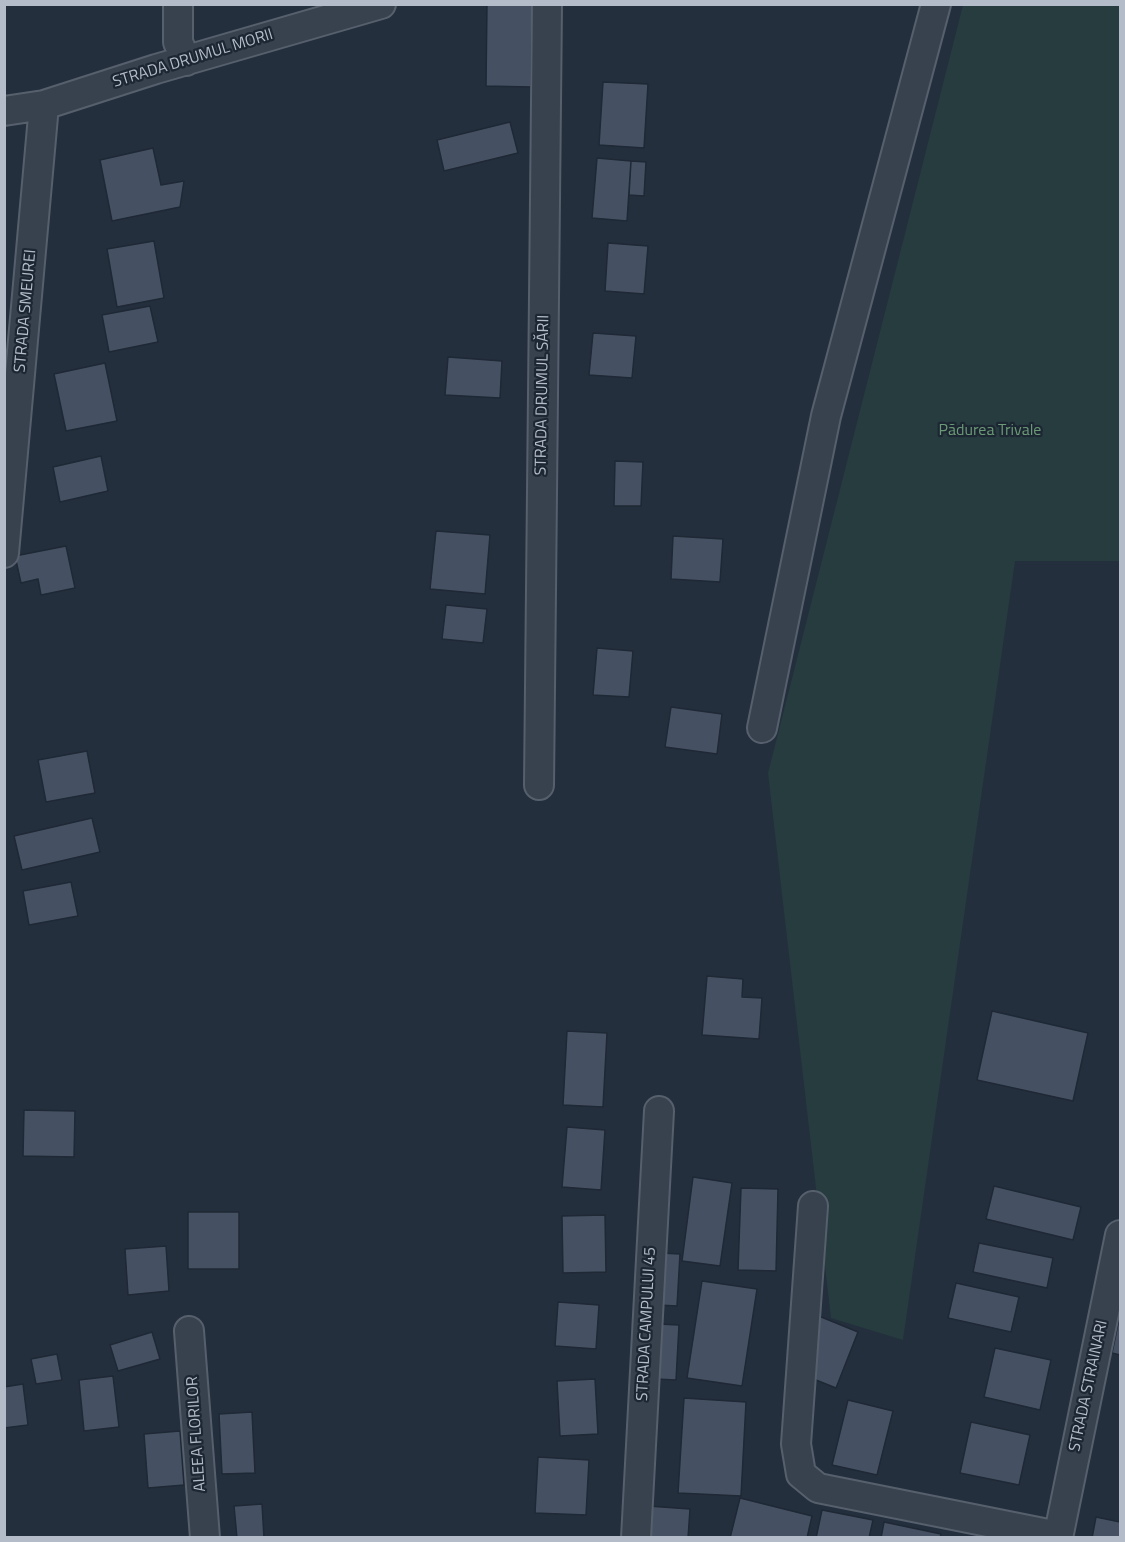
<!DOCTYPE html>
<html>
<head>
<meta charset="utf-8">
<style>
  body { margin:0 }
  #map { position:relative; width:1125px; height:1542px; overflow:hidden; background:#242f3e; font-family:"Titillium Web",sans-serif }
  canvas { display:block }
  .frame { position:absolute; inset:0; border:6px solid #b4bcc9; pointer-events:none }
</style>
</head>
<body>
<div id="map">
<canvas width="1125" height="1542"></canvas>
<div class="frame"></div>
</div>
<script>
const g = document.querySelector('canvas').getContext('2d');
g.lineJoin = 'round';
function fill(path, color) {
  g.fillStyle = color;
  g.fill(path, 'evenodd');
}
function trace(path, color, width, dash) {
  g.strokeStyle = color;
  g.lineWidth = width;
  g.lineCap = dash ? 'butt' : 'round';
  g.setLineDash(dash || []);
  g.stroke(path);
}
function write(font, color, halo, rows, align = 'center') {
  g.font = font + ' "Titillium Web",sans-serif';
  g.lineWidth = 4.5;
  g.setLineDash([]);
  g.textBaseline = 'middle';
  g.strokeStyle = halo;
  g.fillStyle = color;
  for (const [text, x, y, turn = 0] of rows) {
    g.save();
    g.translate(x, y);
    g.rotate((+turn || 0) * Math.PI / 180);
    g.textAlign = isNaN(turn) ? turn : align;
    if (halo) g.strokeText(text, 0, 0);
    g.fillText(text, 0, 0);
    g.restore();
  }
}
fill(new Path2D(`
  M 963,5 L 1120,5 L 1120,561 L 1015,561 L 903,1340 L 831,1318 L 768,773 Z`), '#263c3f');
const building = new Path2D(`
  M 487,4 L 532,4 L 531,87 L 486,86 Z
  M 603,82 L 648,84 L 644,148 L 599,145 Z
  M 510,122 L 518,153 L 444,171 L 437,140 Z
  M 153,148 L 161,185 L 184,181 L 180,207 L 112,221 L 100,160 Z
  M 597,158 L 631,161 L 627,221 L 592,218 Z
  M 631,161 L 646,162 L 644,196 L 629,195 Z
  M 154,241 L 164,298 L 117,307 L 107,249 Z
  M 608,243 L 648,246 L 644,294 L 605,291 Z
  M 150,306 L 158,342 L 109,352 L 102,315 Z
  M 593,333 L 636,336 L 632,378 L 589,375 Z
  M 448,357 L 502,361 L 500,398 L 445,395 Z
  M 105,363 L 117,421 L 66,431 L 54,374 Z
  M 101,456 L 108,491 L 60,502 L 53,467 Z
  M 615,461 L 643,462 L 641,506 L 614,506 Z
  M 436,531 L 490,535 L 485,594 L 430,589 Z
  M 673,536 L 723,539 L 720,582 L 671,579 Z
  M 66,546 L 75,588 L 41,595 L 38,579 L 21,583 L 15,556 Z
  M 446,605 L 487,609 L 483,643 L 442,639 Z
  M 597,648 L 633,651 L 629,697 L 593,695 Z
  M 671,707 L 722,714 L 717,754 L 665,747 Z
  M 87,751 L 95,793 L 46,802 L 38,760 Z
  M 92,818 L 100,852 L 22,870 L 14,836 Z
  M 71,882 L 78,916 L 29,925 L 23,891 Z
  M 707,976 L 743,979 L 742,997 L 762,998 L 759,1039 L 702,1035 Z
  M 992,1011 L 1088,1033 L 1073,1101 L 977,1080 Z
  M 567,1031 L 607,1033 L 603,1107 L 563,1105 Z
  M 24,1110 L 75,1111 L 74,1157 L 23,1156 Z
  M 567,1127 L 605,1130 L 601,1190 L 562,1187 Z
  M 693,1177 L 732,1183 L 720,1266 L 682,1261 Z
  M 994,1186 L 1081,1207 L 1073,1240 L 986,1219 Z
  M 741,1188 L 778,1189 L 776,1271 L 738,1270 Z
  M 188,1212 L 239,1212 L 239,1269 L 188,1269 Z
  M 605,1215 L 606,1272 L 563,1273 L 562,1216 Z
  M 979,1243 L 1053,1258 L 1047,1288 L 973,1272 Z
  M 166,1246 L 169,1291 L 128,1295 L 125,1249 Z
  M 661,1253 L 680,1254 L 677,1306 L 658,1305 Z
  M 702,1281 L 757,1289 L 742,1386 L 687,1378 Z
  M 956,1283 L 1019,1297 L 1011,1332 L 948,1318 Z
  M 558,1302 L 599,1305 L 596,1349 L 555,1346 Z
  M 809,1312 L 858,1332 L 836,1388 L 806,1376 Z
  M 1119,1319 L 1120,1319 L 1120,1355 L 1112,1353 Z
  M 658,1324 L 679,1325 L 676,1380 L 656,1379 Z
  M 152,1332 L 160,1359 L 118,1371 L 110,1345 Z
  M 995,1348 L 1051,1360 L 1040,1410 L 984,1397 Z
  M 57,1354 L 62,1380 L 36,1384 L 31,1359 Z
  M 113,1376 L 119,1427 L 84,1431 L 79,1380 Z
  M 595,1379 L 598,1434 L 560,1436 L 557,1381 Z
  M 23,1384 L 28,1425 L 4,1428 L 4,1387 Z
  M 684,1398 L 746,1402 L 741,1496 L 678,1493 Z
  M 848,1400 L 893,1411 L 877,1475 L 832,1465 Z
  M 252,1412 L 255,1473 L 222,1474 L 219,1414 Z
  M 971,1422 L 1030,1435 L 1019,1485 L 960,1473 Z
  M 180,1431 L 184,1485 L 148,1488 L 144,1434 Z
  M 538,1457 L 589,1460 L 586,1515 L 535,1513 Z
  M 740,1498 L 812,1516 L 807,1538 L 730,1538 Z
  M 262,1504 L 264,1538 L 237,1538 L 234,1506 Z
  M 648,1506 L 690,1509 L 688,1538 L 645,1538 Z
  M 822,1510 L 873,1520 L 869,1538 L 816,1538 Z
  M 1096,1517 L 1120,1522 L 1120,1538 L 1092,1538 Z
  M 884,1522 L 941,1534 L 940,1538 L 881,1538 Z`);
fill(building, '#455162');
trace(building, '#1f2835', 1.5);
const street = new Path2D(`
  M 178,4 L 178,42 L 186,61
  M 4,111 L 44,105 L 156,69 L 381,4
  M 4,553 L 44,105
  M 762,728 L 826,416 L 936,4
  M 539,785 L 547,4
  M 813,1206 L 796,1444 L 801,1474 L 818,1488 L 1058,1536
  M 189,1331 L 205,1538
  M 636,1538 L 659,1111
  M 1058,1538 L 1120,1235`);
trace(street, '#565f6c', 32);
trace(street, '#38414e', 28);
write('16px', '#b4bcc9', '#1d2633', [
  ["STRADA DRUMUL MORII",193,59,-17],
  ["STRADA SMEUREI",26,311,-85],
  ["STRADA DRUMUL SĂRII",543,395,-89],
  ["STRADA CAMPULUI 45",647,1324,-87],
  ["STRADA STRAINARI",1089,1386,-78],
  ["ALEEA FLORILOR",197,1434,-94]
]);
write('16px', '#6b9a76', '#1d2633', [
  ["Pădurea Trivale",990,431]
]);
</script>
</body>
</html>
